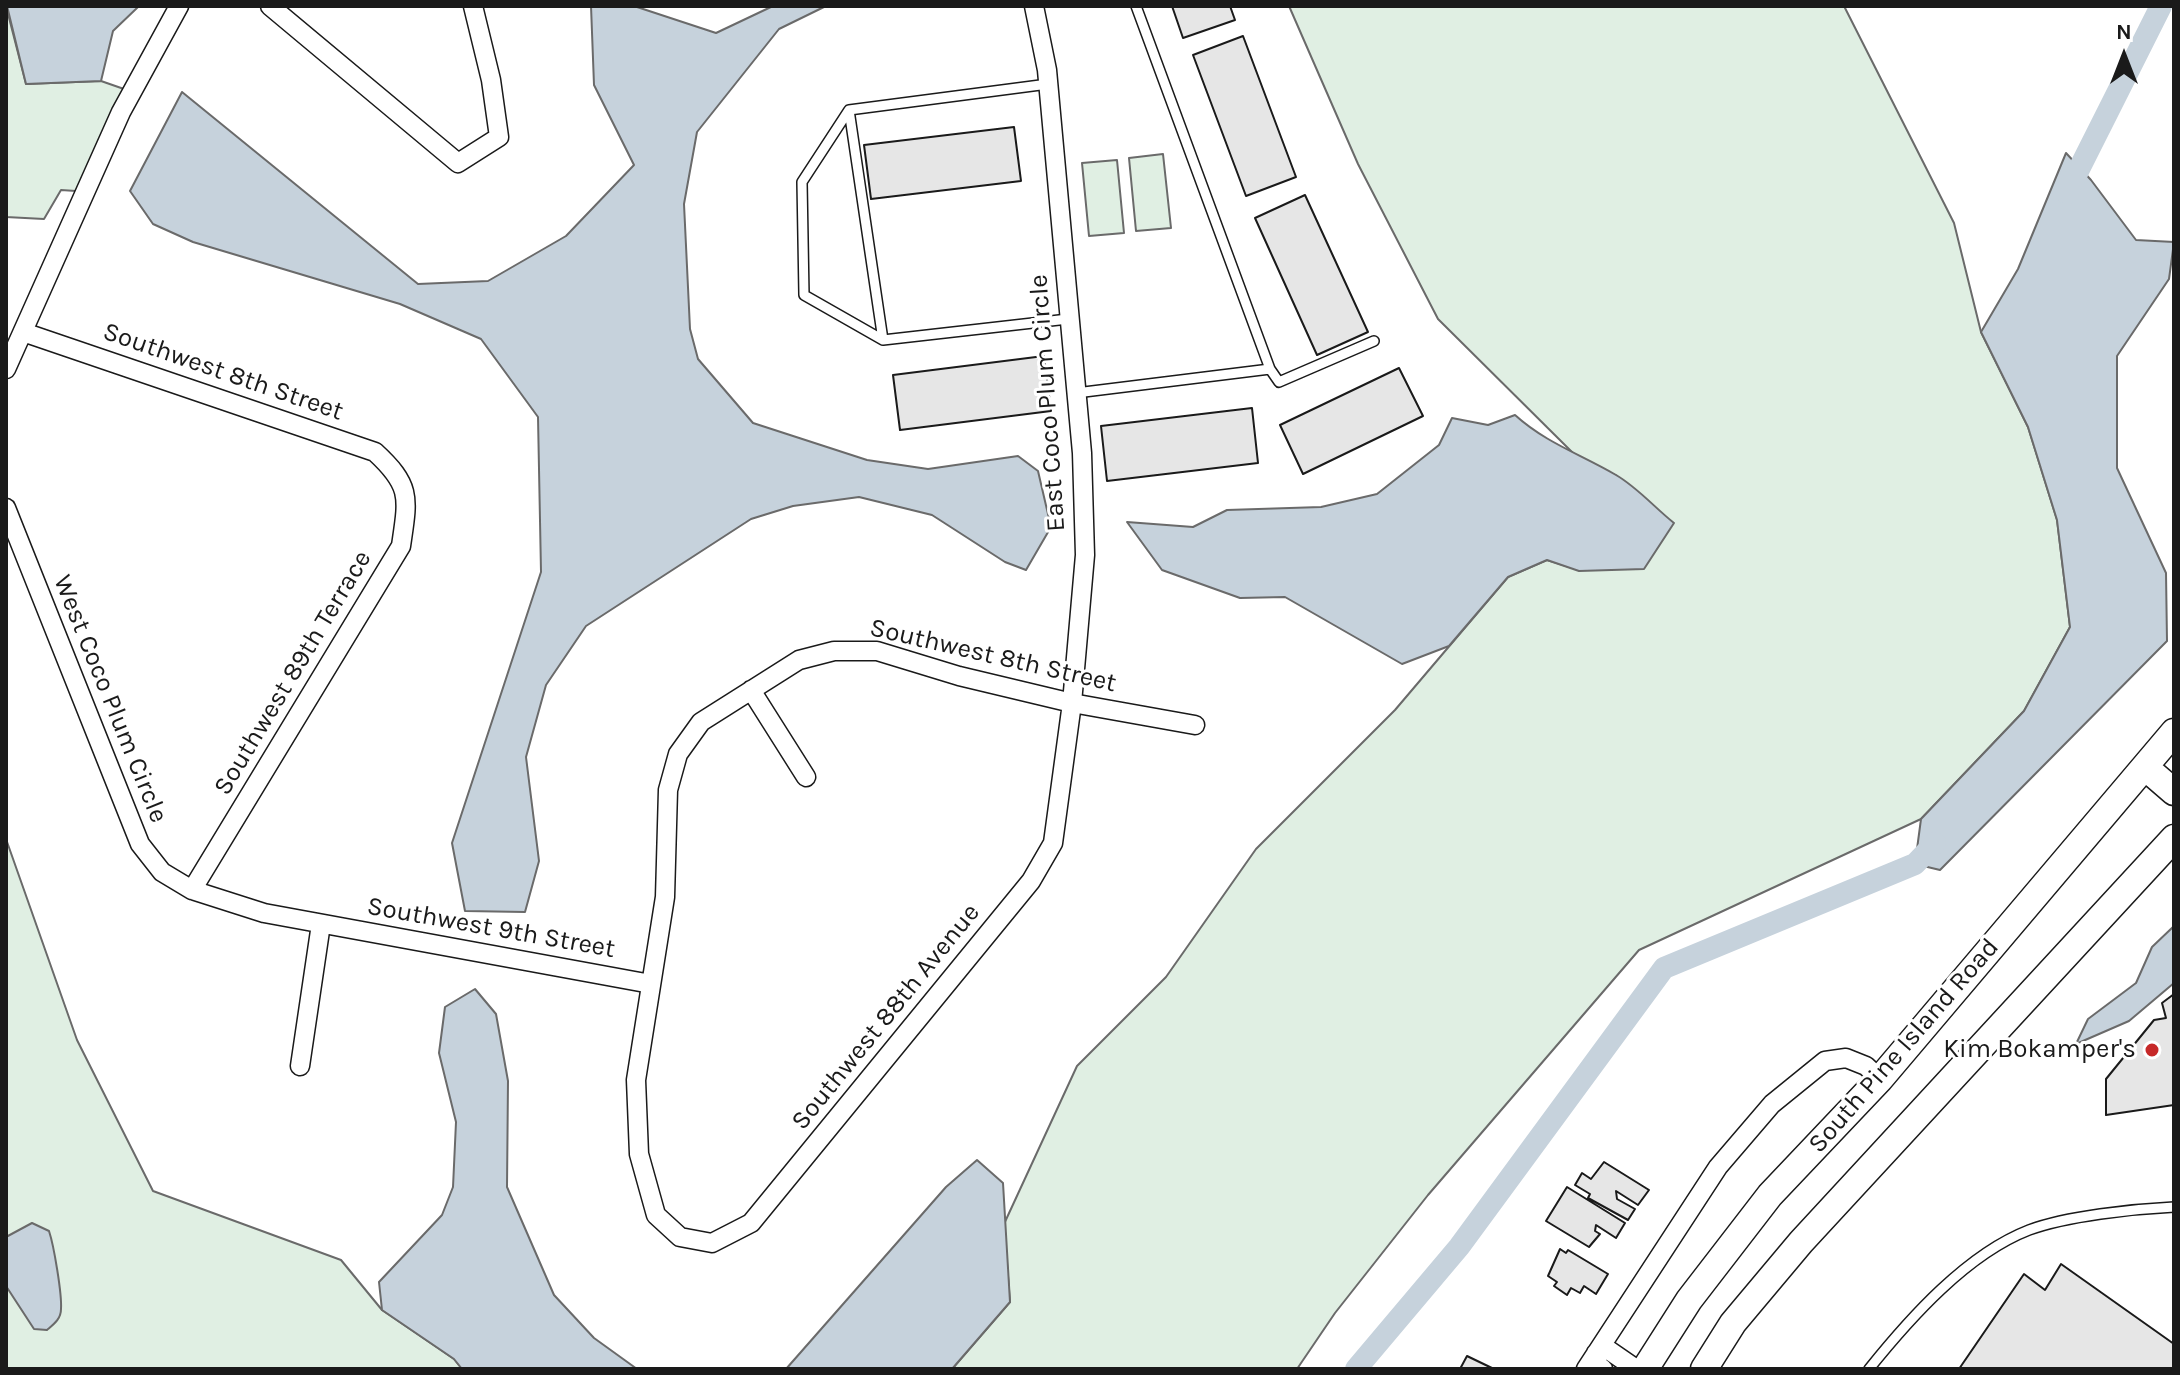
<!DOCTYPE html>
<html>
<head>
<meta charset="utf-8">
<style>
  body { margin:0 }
  #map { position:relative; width:2180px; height:1375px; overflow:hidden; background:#fff; font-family:Karla,sans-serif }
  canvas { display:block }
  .frame { position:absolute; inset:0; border:8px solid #1a1a1a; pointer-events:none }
  .north { position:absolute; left:2084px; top:16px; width:80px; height:80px; -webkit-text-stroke:6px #fff; paint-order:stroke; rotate:0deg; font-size:22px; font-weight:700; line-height:32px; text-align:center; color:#1a1a1a }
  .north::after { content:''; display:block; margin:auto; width:28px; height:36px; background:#1a1a1a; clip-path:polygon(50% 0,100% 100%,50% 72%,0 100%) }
</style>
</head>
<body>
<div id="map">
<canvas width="2180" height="1375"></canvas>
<div class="frame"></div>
<div class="north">N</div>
</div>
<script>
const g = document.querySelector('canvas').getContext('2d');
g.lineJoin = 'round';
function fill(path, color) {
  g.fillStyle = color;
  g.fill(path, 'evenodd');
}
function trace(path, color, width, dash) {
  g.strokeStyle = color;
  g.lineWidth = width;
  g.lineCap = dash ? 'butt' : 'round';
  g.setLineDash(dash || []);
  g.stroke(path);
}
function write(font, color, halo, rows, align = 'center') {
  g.font = font + ' Karla,sans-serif';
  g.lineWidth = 6;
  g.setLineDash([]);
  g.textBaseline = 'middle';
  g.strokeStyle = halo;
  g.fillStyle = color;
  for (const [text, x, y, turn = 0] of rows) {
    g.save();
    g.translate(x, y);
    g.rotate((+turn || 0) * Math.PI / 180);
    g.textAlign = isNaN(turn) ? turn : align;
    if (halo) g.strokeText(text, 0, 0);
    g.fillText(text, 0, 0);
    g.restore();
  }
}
const green = new Path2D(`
  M 6,6 L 26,84 L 101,81 L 124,89 L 76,191 L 61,190 L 44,219 L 6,217 Z
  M 1289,6 L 1844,6 L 1954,223 L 1981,332 L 2028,427 L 2057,520 L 2070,627 L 2024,711 L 1921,819 L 1639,950 L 1428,1195 L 1335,1313 L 1297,1369 L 952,1369 L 1010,1302 L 1004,1224 L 1077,1066 L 1166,977 L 1256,849 L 1395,710 L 1508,577 L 1547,560 L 1579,570 L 1617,476 L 1578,458 L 1438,319 L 1358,164 Z
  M 1163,154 L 1171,228 L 1136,231 L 1129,158 Z
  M 1117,160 L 1124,233 L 1089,236 L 1082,163 Z
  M 6,839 L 77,1040 L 153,1191 L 341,1260 L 382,1310 L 454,1359 L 462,1369 L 6,1369 Z`);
fill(green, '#e0efe3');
trace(green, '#6a6a6a', 2);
const water = new Path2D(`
  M 7,6 L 138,6 L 138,7 L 113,31 L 101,81 L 26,84 Z
  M 591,6 L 634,6 L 716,33 L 773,6 L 826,6 L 779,29 L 697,132 L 684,204 L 690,329 L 698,359 L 753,423 L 867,460 L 928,469 L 1018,456 L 1038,471 L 1051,527 L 1026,570 L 1005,562 L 932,515 L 859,497 L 793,506 L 751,519 L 586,626 L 546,685 L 526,757 L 539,861 L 525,912 L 465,911 L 452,843 L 541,572 L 538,417 L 481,339 L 400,304 L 193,242 L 153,224 L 130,191 L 182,92 L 418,284 L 488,281 L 566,236 L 634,165 L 594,85 Z
  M 2066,153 L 2091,180 L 2136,240 L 2174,242 L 2169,279 L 2117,356 L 2117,468 L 2166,573 L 2167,641 L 1940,870 L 1915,864 L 1921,819 L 2024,711 L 2070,627 L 2057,520 L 2028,427 L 1981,332 L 2018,269 Z
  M 1515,415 C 1546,443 1580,454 1616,475 C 1637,487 1655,508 1674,523 L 1644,569 L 1579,571 L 1547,560 L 1508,577 L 1449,646 L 1402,664 L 1285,597 L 1240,598 L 1162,570 L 1127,522 L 1193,527 L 1227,510 L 1321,507 L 1377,494 L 1439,445 L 1452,418 L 1488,425 Z
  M 2174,926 L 2174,983 L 2129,1021 L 2076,1044 L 2088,1019 L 2136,983 L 2152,947 Z
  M 475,989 L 496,1014 L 508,1081 L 507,1187 L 554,1295 L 594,1338 L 637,1369 L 462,1369 L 454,1359 L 382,1310 L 379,1282 L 442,1215 L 453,1187 L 456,1122 L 439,1053 L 445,1007 Z
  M 977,1160 L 1003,1183 L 1010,1302 L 952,1369 L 786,1369 L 946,1187 Z
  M 32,1223 L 49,1231 C 54,1246 62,1294 61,1309 C 61,1319 54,1324 47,1330 L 34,1329 L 6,1286 L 6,1237 Z`);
fill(water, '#c6d2dc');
trace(water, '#6a6a6a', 2);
trace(new Path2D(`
  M 2067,193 L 2161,6
  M 1356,1369 L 1459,1247 L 1664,968 L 1915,864 L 1935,843`), '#c6d2dc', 22);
const building = new Path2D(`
  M 1172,6 L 1230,6 L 1235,20 L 1183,38 Z
  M 1243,36 L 1296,177 L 1246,196 L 1193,55 Z
  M 1014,127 L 1021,181 L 871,199 L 864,145 Z
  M 1305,195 L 1368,332 L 1317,355 L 1255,218 Z
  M 1044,356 L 1051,411 L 900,430 L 893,375 Z
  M 1399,368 L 1423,416 L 1303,474 L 1280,425 Z
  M 1252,408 L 1258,463 L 1107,481 L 1101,426 Z
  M 2174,994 L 2174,1105 L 2106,1115 L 2106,1079 L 2154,1020 L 2166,1018 L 2162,1003 Z
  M 1604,1162 L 1649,1190 L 1638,1205 L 1616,1191 L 1617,1199 L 1635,1209 L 1628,1220 L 1588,1198 L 1590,1194 L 1575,1185 L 1582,1173 L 1591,1179 Z
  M 1567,1187 L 1625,1223 L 1616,1238 L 1596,1225 L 1595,1231 L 1600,1234 L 1589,1247 L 1546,1221 Z
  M 1560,1249 L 1566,1253 L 1568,1250 L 1608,1274 L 1596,1294 L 1584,1286 L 1580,1293 L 1571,1288 L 1567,1295 L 1554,1286 L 1557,1282 L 1548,1276 Z
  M 2061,1264 L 2174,1344 L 2174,1369 L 1959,1369 L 2024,1274 L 2045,1290 Z
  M 1467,1356 L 1494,1369 L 1460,1369 Z`);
fill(building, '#e6e6e6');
trace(building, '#1a1a1a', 2);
const service = new Path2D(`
  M 1136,6 L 1270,369
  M 1048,84 L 849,110 L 802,182 L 804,295 L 883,340 L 1068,319
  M 849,110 L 883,340
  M 1076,393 L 1270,369 L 1279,382 L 1374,341
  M 1869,1369 C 1910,1318 1967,1254 2029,1230 C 2067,1216 2133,1209 2174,1207`);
const minor = new Path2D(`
  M 270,6 L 458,163 L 499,137 L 491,80 L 473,6
  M 1034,6 L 1047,70 L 1082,453 L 1085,555 L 1072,703 L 1053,843 L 1031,881 L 751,1223 L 712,1243 L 680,1237 L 656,1215 L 639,1154 L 636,1080 L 665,897 L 668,790 L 678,754 L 701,722 L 799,660 L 834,651 L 877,651 L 959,676 L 1072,703 L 1195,725
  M 23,332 L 375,452 C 412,486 408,498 401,546 L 192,890
  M 6,369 L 121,112 L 179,6
  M 6,508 L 140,844 L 162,872 L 192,890 L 264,913 L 651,984
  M 751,690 L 806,777
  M 300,1066 L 321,924
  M 1586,1369 L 1718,1167 L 1772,1104 L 1825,1061 L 1846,1058 L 1866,1066 L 1880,1079
  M 1603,1369 L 1598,1365 L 1596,1353 L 1607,1349 L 1636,1369`);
const secondary = new Path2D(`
  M 2145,767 L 2174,792
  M 1645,1369 L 1689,1300 L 1770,1195 L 1880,1079 L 2174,732
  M 1704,1369 L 1733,1323 L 1801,1242 L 2174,838`);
trace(service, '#1a1a1a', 12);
trace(minor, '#1a1a1a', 21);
trace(secondary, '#1a1a1a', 29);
trace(service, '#fff', 9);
trace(minor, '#fff', 18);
trace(secondary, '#fff', 26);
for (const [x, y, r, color] of [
  [2152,1050,8,"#c62828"]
]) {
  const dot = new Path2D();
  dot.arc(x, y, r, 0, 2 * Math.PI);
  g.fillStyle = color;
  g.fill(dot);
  trace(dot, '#fff', 3);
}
write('26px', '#1a1a1a', '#fff', [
  ["Southwest 8th Street",223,372,19],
  ["East Coco Plum Circle",1048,403,-94],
  ["Southwest 8th Street",993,656,13],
  ["Southwest 89th Terrace",293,673,-59],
  ["West Coco Plum Circle",110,699,68],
  ["Southwest 9th Street",491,928,10],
  ["Southwest 88th Avenue",886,1017,-51],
  ["South Pine Island Road",1904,1046,-49]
]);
write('26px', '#1a1a1a', '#fff', [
  ["Kim Bokamper's",2136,1050]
], 'right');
</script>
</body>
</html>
